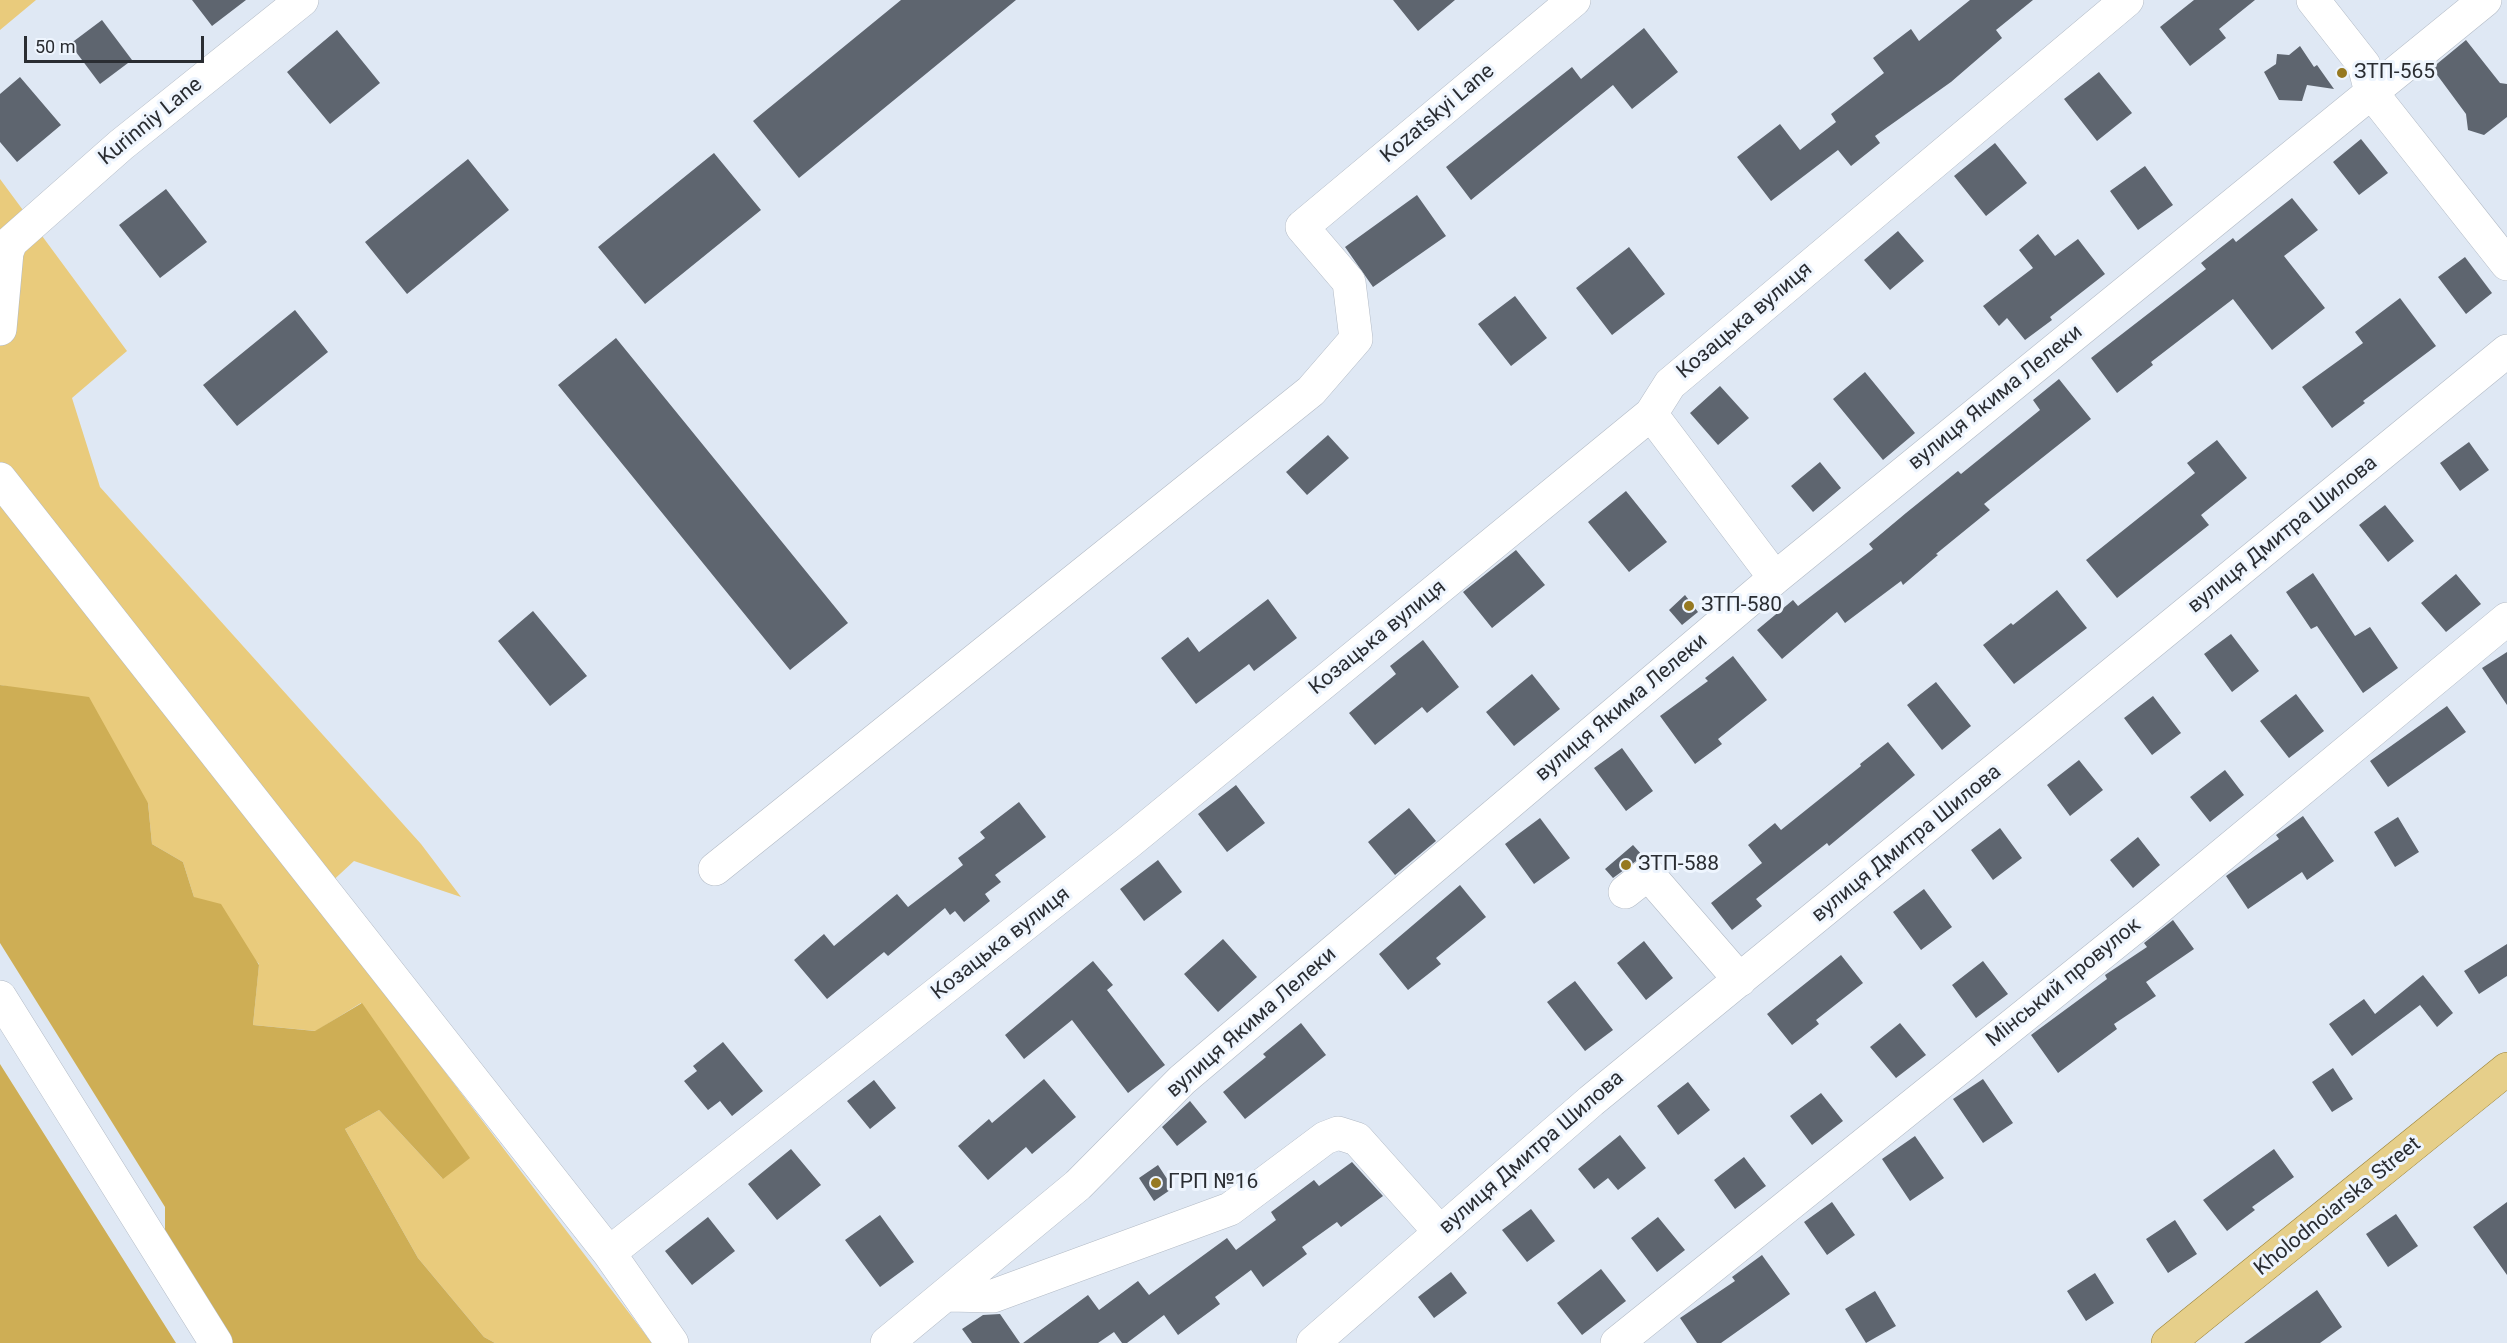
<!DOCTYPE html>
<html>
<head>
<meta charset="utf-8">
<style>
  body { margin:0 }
  #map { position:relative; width:2507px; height:1343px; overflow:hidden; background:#dfe8f4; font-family:Roboto,sans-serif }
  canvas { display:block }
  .scale { position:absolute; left:24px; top:36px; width:180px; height:27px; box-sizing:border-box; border:3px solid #2a2d32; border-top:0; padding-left:8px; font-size:18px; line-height:21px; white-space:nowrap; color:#2a2d32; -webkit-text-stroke:4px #eef5fe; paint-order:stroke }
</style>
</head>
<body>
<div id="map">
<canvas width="2507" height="1343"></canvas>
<div class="scale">50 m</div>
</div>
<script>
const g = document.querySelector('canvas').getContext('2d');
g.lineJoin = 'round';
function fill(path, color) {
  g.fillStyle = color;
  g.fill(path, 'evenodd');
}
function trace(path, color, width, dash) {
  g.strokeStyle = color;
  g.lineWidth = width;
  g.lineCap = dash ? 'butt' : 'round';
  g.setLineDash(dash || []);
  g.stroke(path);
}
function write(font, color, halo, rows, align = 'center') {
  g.font = font + ' Roboto,sans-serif';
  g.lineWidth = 6;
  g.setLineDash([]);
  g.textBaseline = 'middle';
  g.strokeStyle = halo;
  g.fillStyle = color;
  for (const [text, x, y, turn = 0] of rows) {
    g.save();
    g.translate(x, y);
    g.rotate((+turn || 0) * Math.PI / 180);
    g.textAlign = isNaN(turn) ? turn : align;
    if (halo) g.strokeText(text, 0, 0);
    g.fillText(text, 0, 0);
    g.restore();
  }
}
fill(new Path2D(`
  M 0,0 L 36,0 L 0,30 Z
  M 0,179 L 127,351 L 72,398 L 100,487 L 421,844 L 461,897 L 354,861 L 313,899 L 652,1343 L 495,1343 L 484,1337 L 418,1258 L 345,1129 L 379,1110 L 443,1179 L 361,1003 L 316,1031 L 253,1025 L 259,964 L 194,897 L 183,862 L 152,844 L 148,803 L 20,689 L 0,685 Z`), '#e9cb7c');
fill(new Path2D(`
  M 0,685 L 89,697 L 148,803 L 152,844 L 183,862 L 194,897 L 221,904 L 259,965 L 253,1025 L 315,1031 L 362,1003 L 470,1158 L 443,1179 L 379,1110 L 345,1129 L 418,1258 L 484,1337 L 495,1343 L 224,1343 L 165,1247 L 165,1207 L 0,943 Z
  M 0,1064 L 176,1343 L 0,1343 Z`), '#ceae55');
fill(new Path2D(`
  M 192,0 L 246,0 L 212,26 Z
  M 901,0 L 1016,0 L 799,178 L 753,121 Z
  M 1393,0 L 1455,0 L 1418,31 Z
  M 1970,0 L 2033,0 L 1996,30 L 2002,38 L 1951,82 L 1875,136 L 1880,143 L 1851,166 L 1838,150 L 1771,201 L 1737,157 L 1780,124 L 1800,150 L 1836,122 L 1831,114 L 1884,73 L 1873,58 L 1911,29 L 1919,41 Z
  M 2194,0 L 2255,0 L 2219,29 L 2226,38 L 2190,66 L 2160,27 Z
  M 102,20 L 132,60 L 100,84 L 70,44 Z
  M 1644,28 L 1678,72 L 1632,109 L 1613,85 L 1471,200 L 1446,167 L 1572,67 L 1581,79 Z
  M 337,30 L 380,83 L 330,124 L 287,72 Z
  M 2466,40 L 2500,83 L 2507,84 L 2507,117 L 2484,135 L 2468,130 L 2466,114 L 2432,68 Z
  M 2300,46 L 2314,67 L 2317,65 L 2334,89 L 2307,85 L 2302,101 L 2279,100 L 2264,72 L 2276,64 L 2277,54 L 2289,55 Z
  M 2099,72 L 2132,113 L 2097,141 L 2064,99 Z
  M 20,77 L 61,125 L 17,162 L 0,142 L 0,94 Z
  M 2361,139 L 2388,173 L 2359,195 L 2333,162 Z
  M 1995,143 L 2027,183 L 1986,216 L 1954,176 Z
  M 714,153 L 761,210 L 645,304 L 598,247 Z
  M 468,159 L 509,210 L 407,294 L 365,242 Z
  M 2145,166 L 2173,205 L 2138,230 L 2110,191 Z
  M 166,189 L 207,242 L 160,278 L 119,225 Z
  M 1417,195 L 1446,236 L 1373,287 L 1345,247 Z
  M 2292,198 L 2318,230 L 2284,256 L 2325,308 L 2272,350 L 2233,299 L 2151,362 L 2153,365 L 2117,393 L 2091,358 L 2206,269 L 2201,263 L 2233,238 L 2236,242 Z
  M 1898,231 L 1924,261 L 1890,290 L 1864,260 Z
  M 2038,234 L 2055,256 L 2078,239 L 2105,274 L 2050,317 L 2052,320 L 2025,340 L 2007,318 L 1999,326 L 1983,306 L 2033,268 L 2019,250 Z
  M 1629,247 L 1665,294 L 1612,335 L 1576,288 Z
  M 2465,257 L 2492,293 L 2466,314 L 2438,277 Z
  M 1515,296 L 1547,338 L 1511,366 L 1478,324 Z
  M 2400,298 L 2436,346 L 2363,401 L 2365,403 L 2332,428 L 2302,387 L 2363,343 L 2355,332 Z
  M 295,310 L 328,352 L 237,426 L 203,385 Z
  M 616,338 L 848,623 L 790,670 L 558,385 Z
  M 1865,372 L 1915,433 L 1883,460 L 1833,399 Z
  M 2059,379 L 2091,419 L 1984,504 L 1990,510 L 1936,554 L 1938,555 L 1903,585 L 1901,581 L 1845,623 L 1837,612 L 1782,659 L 1757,630 L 1793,600 L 1798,606 L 1873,549 L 1869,544 L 1906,513 L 1958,471 L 1961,474 L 2040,410 L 2033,400 Z
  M 1720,386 L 1749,418 L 1718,445 L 1690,413 Z
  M 1328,435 L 1349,458 L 1307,495 L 1286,472 Z
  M 2217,440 L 2247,478 L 2201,515 L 2209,525 L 2117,598 L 2086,560 L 2195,473 L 2187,463 Z
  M 2469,442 L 2489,470 L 2460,491 L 2440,463 Z
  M 1820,462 L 1841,488 L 1813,512 L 1791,486 Z
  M 1626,491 L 1667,542 L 1629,572 L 1588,522 Z
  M 2385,505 L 2414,541 L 2388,562 L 2359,525 Z
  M 1516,550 L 1545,585 L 1492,628 L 1463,592 Z
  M 2313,573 L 2355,636 L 2370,627 L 2398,668 L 2363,693 L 2317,626 L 2311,629 L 2286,592 Z
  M 2456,574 L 2481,604 L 2446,632 L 2421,603 Z
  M 2057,590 L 2087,628 L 2014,684 L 1983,645 L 2011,623 L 2013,625 Z
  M 1685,595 L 1698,612 L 1682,625 L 1669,610 Z
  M 1268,599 L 1297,638 L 1254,671 L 1249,664 L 1196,704 L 1161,658 L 1188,637 L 1199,652 Z
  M 533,611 L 587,676 L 550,706 L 498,641 Z
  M 2231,634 L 2259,671 L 2232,692 L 2204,654 Z
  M 1423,640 L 1459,687 L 1427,713 L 1422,707 L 1375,745 L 1349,713 L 1396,674 L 1390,666 Z
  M 2507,652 L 2507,705 L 2482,668 Z
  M 1733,656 L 1767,700 L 1718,739 L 1722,744 L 1695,764 L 1660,716 L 1708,681 L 1705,678 Z
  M 1532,674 L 1560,709 L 1514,746 L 1486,712 Z
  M 1936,682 L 1971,726 L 1942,750 L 1907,705 Z
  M 2296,694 L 2324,731 L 2289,758 L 2260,721 Z
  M 2153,696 L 2181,733 L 2152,755 L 2124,718 Z
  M 2447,706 L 2466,732 L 2388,787 L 2370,761 Z
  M 1888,742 L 1915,775 L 1829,846 L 1827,843 L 1756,899 L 1762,906 L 1732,930 L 1711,903 L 1762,863 L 1748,845 L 1775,823 L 1781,830 L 1861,766 L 1860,764 Z
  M 1622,748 L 1653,791 L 1626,811 L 1594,768 Z
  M 2079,760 L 2103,790 L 2070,816 L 2047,785 Z
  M 2225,770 L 2244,795 L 2210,822 L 2190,797 Z
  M 1236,785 L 1265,823 L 1227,852 L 1198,814 Z
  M 1019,802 L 1046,837 L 995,875 L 1001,882 L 985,894 L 990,901 L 964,922 L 955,911 L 950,915 L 945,908 L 888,956 L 884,952 L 827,999 L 794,960 L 824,934 L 834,946 L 897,894 L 908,907 L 963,865 L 958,858 L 985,838 L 980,832 Z
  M 1409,808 L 1436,841 L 1395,875 L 1368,842 Z
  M 2303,816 L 2334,861 L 2307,880 L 2302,872 L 2248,909 L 2226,876 L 2279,839 L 2276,835 Z
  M 2398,817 L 2419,852 L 2395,867 L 2374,832 Z
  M 1540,818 L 1570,858 L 1534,884 L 1505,844 Z
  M 2000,828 L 2022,858 L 1993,880 L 1971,850 Z
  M 2138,837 L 2160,865 L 2133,888 L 2110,860 Z
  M 1633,845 L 1643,856 L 1613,878 L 1605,869 Z
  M 1158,860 L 1182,892 L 1144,921 L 1120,889 Z
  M 1460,885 L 1486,917 L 1436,958 L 1441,964 L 1408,990 L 1379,954 Z
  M 1924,889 L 1952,927 L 1921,950 L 1893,912 Z
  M 2173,920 L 2194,949 L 2146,982 L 2156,996 L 2114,1024 L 2117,1029 L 2058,1073 L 2031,1035 L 2107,979 L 2105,975 L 2147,947 L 2144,943 Z
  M 1223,939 L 1257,977 L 1218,1012 L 1184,974 Z
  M 1644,941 L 1673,978 L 1646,1000 L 1617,963 Z
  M 2507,944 L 2507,976 L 2479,994 L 2464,971 Z
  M 1841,955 L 1863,983 L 1816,1020 L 1819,1024 L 1792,1045 L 1767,1014 Z
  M 1093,961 L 1113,985 L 1107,990 L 1165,1065 L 1128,1093 L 1072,1020 L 1024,1059 L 1005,1035 Z
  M 1983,961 L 2008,994 L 1976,1018 L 1952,985 Z
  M 2423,975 L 2453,1013 L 2437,1027 L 2420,1005 L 2352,1056 L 2329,1024 L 2364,999 L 2375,1014 Z
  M 1575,981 L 1613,1030 L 1585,1051 L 1547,1002 Z
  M 1301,1023 L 1326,1055 L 1245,1119 L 1223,1092 L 1266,1057 L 1263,1054 Z
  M 1900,1023 L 1926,1055 L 1896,1078 L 1870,1047 Z
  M 723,1042 L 763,1091 L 732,1116 L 720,1101 L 708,1110 L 684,1081 L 697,1071 L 693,1066 Z
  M 2333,1068 L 2353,1099 L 2332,1112 L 2312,1082 Z
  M 1044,1079 L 1076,1117 L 1032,1154 L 1026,1147 L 988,1180 L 958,1146 L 989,1119 L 992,1123 Z
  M 1983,1079 L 2013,1123 L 1983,1143 L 1953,1099 Z
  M 874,1080 L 896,1108 L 870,1129 L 847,1101 Z
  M 1688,1082 L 1710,1110 L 1678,1135 L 1657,1106 Z
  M 1821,1093 L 1843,1121 L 1812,1145 L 1790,1116 Z
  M 1190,1101 L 1207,1122 L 1177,1146 L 1162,1127 Z
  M 1620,1135 L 1646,1168 L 1618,1190 L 1608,1178 L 1594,1189 L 1578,1169 Z
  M 1915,1136 L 1944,1178 L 1910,1201 L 1882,1159 Z
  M 791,1149 L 821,1185 L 777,1220 L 748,1184 Z
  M 2274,1149 L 2294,1177 L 2252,1207 L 2255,1210 L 2227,1231 L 2203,1200 Z
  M 1744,1157 L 1766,1186 L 1735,1209 L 1714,1180 Z
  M 1352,1162 L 1383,1196 L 1341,1227 L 1337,1222 L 1302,1247 L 1307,1254 L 1263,1287 L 1251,1270 L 1215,1297 L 1220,1304 L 1178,1335 L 1164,1315 L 1127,1343 L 1122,1343 L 1114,1332 L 1098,1343 L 1023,1343 L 1088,1295 L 1099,1310 L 1138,1281 L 1149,1295 L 1227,1238 L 1236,1250 L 1276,1220 L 1271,1212 L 1314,1180 L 1319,1186 Z
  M 1158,1165 L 1173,1188 L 1154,1201 L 1139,1178 Z
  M 1832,1202 L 1855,1235 L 1827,1255 L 1804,1222 Z
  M 2507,1202 L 2507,1275 L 2473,1227 Z
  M 1531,1209 L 1555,1241 L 1527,1262 L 1502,1230 Z
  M 2396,1214 L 2418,1246 L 2388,1267 L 2366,1234 Z
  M 880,1215 L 914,1262 L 880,1287 L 845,1240 Z
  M 708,1217 L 735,1251 L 692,1285 L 665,1251 Z
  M 1658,1217 L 1685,1250 L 1657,1272 L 1631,1238 Z
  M 2175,1220 L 2197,1254 L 2168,1273 L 2146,1239 Z
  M 1762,1255 L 1790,1294 L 1721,1343 L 1697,1343 L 1680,1318 L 1735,1281 L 1732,1277 Z
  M 1601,1269 L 1626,1301 L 1582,1335 L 1557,1303 Z
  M 1451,1272 L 1467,1293 L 1434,1318 L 1418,1297 Z
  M 2095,1273 L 2114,1303 L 2086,1321 L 2067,1291 Z
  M 2317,1290 L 2342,1327 L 2320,1343 L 2244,1343 Z
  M 1875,1291 L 1896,1326 L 1866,1343 L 1845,1309 Z
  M 1000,1314 L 1020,1343 L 972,1343 L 962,1329 L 983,1315 Z`), '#5e656f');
const minor = new Path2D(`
  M 2313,0 L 2364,65 L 2371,92 L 2507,264
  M 0,329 L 7,252 L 11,242 L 121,145 L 302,0
  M 1651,414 L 1775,578
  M 0,479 L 609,1253 L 672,1343
  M 715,869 L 1311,391 L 1356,339 L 1349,282 L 1302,227 L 1574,0
  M 1625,892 L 1648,874 L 1740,980
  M 0,997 L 216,1343
  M 609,1253 L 1129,842 L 1651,414 L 1670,384 L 2127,0
  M 948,1295 L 993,1296 L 1230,1209 L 1325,1138 L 1338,1133 L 1357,1139 L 1440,1232
  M 887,1343 L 1078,1185 L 1182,1080 L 1775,578 L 2485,0
  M 1313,1343 L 1591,1101 L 2507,351
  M 1617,1343 L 2151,914 L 2507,619`);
const major = new Path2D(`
  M 2168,1343 L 2507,1069`);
trace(minor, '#b2bac5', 34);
trace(major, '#9a8238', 34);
trace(minor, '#fff', 33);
trace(major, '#e6cf8a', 33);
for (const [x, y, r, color] of [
  [2342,73,6,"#967921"],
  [1689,606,6,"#967921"],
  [1626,865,6,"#967921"],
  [1156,1183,6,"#967921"]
]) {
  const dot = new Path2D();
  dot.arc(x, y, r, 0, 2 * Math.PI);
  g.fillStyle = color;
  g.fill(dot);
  trace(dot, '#eef5fe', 2);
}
write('21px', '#2a2d32', '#eef5fe', [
  ["ЗТП-565",2354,73],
  ["ЗТП-580",1701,606],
  ["ЗТП-588",1638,865],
  ["ГРП №16",1168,1183]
], 'left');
write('21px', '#2a2d32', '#eef5fe', [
  ["Kozatskyi Lane",1438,114,-40],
  ["Kurinniy Lane",151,122,-39],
  ["Козацька вулиця",1745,321,-40],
  ["вулиця Якима Лелеки",1996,398,-39],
  ["вулиця Дмитра Шилова",2283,535,-39],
  ["Козацька вулиця",1378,638,-39],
  ["вулиця Якима Лелеки",1622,708,-40],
  ["вулиця Дмитра Шилова",1907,844,-39],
  ["Козацька вулиця",1001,944,-38],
  ["Мінський провулок",2064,983,-39],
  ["вулиця Якима Лелеки",1252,1023,-41],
  ["вулиця Дмитра Шилова",1532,1153,-41],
  ["Kholodnoiarska Street",2338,1207,-39]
]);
</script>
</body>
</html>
